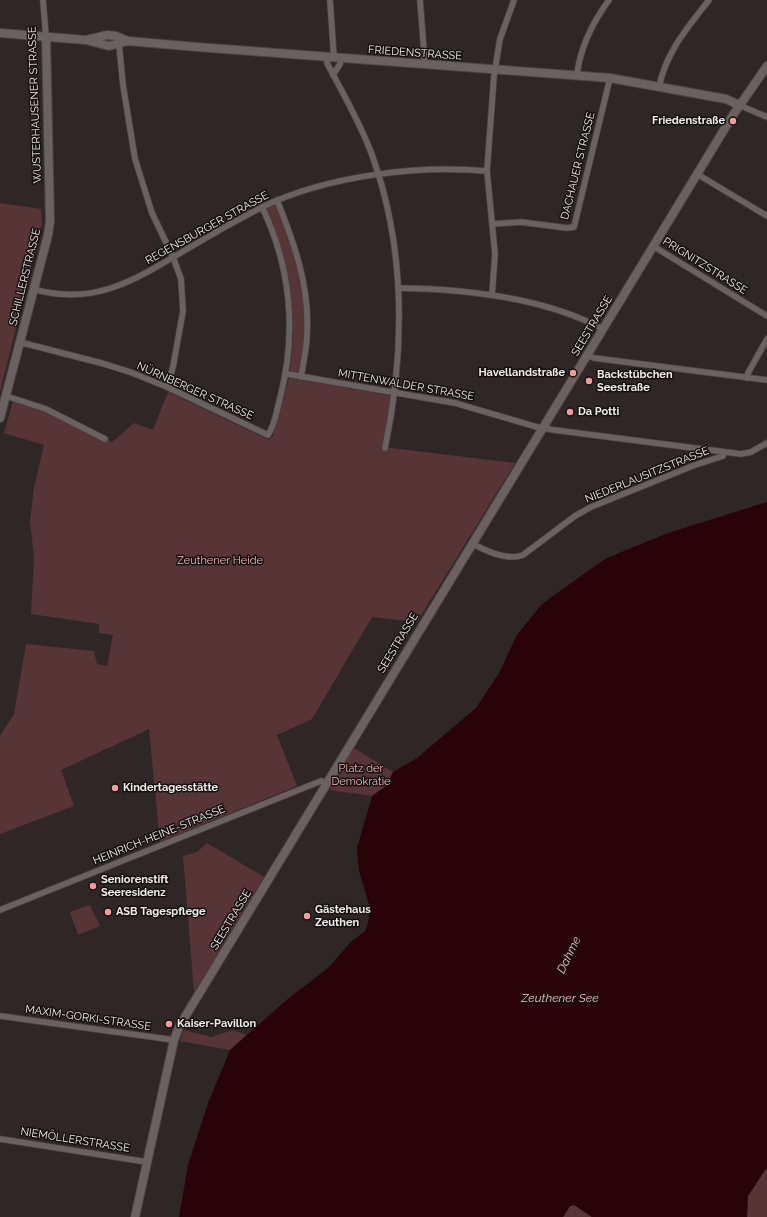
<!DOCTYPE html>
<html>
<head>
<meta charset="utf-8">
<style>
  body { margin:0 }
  canvas { display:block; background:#2f2626 }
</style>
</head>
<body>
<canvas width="767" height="1217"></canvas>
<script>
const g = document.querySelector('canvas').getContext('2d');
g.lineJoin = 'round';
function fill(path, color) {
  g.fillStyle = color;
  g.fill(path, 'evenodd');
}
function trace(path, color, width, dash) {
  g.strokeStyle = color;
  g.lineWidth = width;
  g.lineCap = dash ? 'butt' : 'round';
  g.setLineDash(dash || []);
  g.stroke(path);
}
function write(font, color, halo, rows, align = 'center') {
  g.font = font + ' Raleway,sans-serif';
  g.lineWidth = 3;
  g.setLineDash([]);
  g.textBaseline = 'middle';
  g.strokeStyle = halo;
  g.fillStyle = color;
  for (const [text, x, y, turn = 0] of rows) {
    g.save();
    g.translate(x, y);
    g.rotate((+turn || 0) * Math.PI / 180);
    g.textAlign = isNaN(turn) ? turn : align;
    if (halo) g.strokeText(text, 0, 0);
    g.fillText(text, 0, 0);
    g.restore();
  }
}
fill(new Path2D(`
  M 0,203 L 41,209 L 42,224 L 0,392 Z
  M 276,204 C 293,245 308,288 305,334 C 304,347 301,361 298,373 L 290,372 L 293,334 L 287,272 L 266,208 Z
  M 289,378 L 392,396 L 383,447 L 515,463 L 417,622 L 372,617 L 312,719 L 277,735 L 297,786 L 160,842 L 149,729 L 61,770 L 74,806 L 0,834 L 0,736 L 14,714 L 26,644 L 94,651 L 97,664 L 107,666 L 113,635 L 99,633 L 99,624 L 31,614 L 34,558 L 30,521 L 34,487 L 44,445 L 4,433 L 13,401 L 39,409 L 112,442 L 134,423 L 153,430 L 168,392 L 269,440 L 273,436 Z
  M 354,748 L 393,772 L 386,786 L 372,796 L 329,790 Z
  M 207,843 L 264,877 L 194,992 L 183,856 L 197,852 Z
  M 90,905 L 100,926 L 78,935 L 70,912 Z
  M 184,1030 L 211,1037 L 233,1030 L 246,1035 L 230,1050 L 180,1041 Z
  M 767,1167 L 767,1217 L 747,1217 L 748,1196 Z
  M 575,1205 L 592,1217 L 563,1217 L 570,1206 Z`), '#573435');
fill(new Path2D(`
  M 767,502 L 767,1167 L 748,1196 L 747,1217 L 592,1217 L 574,1205 L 570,1206 L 563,1217 L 179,1217 L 188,1165 L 208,1103 L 230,1050 L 290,997 L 327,969 L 352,941 L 365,931 L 368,923 L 370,908 L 359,871 L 357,848 L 372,796 L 386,786 L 393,772 L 417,758 L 476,708 L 499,673 L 517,635 L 541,605 L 557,593 L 605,559 L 619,553 L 668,533 Z`), '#290308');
const street = new Path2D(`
  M 43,0 L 46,37
  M 330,0 L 334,58
  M 420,0 L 425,64
  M 119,44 L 123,85 L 135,159 L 152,213 L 173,257 L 181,279 L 183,311 L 173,367 L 167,387
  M 327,58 L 327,63 C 342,92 361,124 372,155 C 406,248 405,353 385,448
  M 333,75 L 340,64 L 341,59
  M 577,75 C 580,48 593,22 609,0
  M 659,87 C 666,52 688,27 709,0
  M 739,105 L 767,117
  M 697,174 L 767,216
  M 277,200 C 294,243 310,286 307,334 C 307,348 303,363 301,377
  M 492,224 L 521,222 L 567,228 L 574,227 L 610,78
  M 653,246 L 767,316
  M 398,288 C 465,289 543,297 603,329
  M 33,289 C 95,307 136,279 187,249 C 212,234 237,220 262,207 C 327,176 415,165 487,171
  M 492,295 L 495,254 L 487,171 L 494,76 L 500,39 L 514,0
  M 19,342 L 101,363 L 130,372 L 167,387 L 268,435 C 275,425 277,409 280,398 C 297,333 291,267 262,207
  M 587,355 L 594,358 L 767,380
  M 287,374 L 455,403 L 537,427 L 554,430 L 741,454 L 751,452 L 767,443
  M 747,378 L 748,373 L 767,339
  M 6,396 L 46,409 L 105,439
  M 473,544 C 486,551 508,561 523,555 L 575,516 L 591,507 L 695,465 L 723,456 L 724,452
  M 0,910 L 321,781 L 326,783
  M 0,1016 L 174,1040
  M 0,1139 L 147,1162`);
const secondary = new Path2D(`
  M 0,33 L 86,40 L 109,46 L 128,41
  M 86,40 L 107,35 L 116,36 L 128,41 L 197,47 L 610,78 L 726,99 L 739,105
  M 0,418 L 48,235 L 50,221 L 46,37
  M 135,1217 L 174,1040 L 180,1025 L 733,115 L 767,66`);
trace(street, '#4c4444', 7);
trace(secondary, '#4c4444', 10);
trace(street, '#6a6161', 5.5);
trace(secondary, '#6a6161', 8);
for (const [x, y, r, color] of [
  [733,121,4,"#f59b9d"],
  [573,373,4,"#f59b9d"],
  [589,381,4,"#f59b9d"],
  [570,412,4,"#f59b9d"],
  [115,788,4,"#f59b9d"],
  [93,886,4,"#f59b9d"],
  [108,912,4,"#f59b9d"],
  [307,916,4,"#f59b9d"],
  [169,1024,4,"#f59b9d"]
]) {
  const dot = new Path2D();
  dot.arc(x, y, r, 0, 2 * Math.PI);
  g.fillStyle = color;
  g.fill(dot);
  trace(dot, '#141010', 1.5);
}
write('11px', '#f2ecec', '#141010', [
  ["FRIEDENSTRASSE",415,53,4],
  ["WUSTERHAUSENER STRASSE",35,105,-92],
  ["DACHAUER STRASSE",578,166,-76],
  ["REGENSBURGER STRASSE",207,228,-29],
  ["PRIGNITZSTRASSE",705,266,32],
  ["SCHILLERSTRASSE",25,277,-76],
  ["SEESTRASSE",592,326,-59],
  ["MITTENWALDER STRASSE",406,385,10],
  ["NÜRNBERGER STRASSE",195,391,24],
  ["NIEDERLAUSITZSTRASSE",647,475,-22],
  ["SEESTRASSE",398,643,-59],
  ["HEINRICH-HEINE-STRASSE",159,835,-22],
  ["SEESTRASSE",231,920,-59],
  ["MAXIM-GORKI-STRASSE",88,1018,8],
  ["NIEMÖLLERSTRASSE",75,1140,9]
]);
write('bold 11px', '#f2ecec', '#141010', [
  ["Friedenstraße",725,121,"right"],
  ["Havellandstraße",565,373,"right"],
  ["Backstübchen",597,375],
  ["Seestraße",597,388],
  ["Da Potti",578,412],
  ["Kindertagesstätte",123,788],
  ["Seniorenstift",101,880],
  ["Seeresidenz",101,893],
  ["Gästehaus",315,910],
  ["Zeuthen",315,923],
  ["ASB Tagespflege",116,912],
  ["Kaiser-Pavillon",177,1024]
], 'left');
write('11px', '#f7b6b7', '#141010', [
  ["Zeuthener Heide",220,561],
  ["Platz der",361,769],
  ["Demokratie",361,782]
]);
write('italic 12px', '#febdbe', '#141010', [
  ["Dahme",569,955,-64],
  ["Zeuthener See",560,998]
]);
</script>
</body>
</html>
